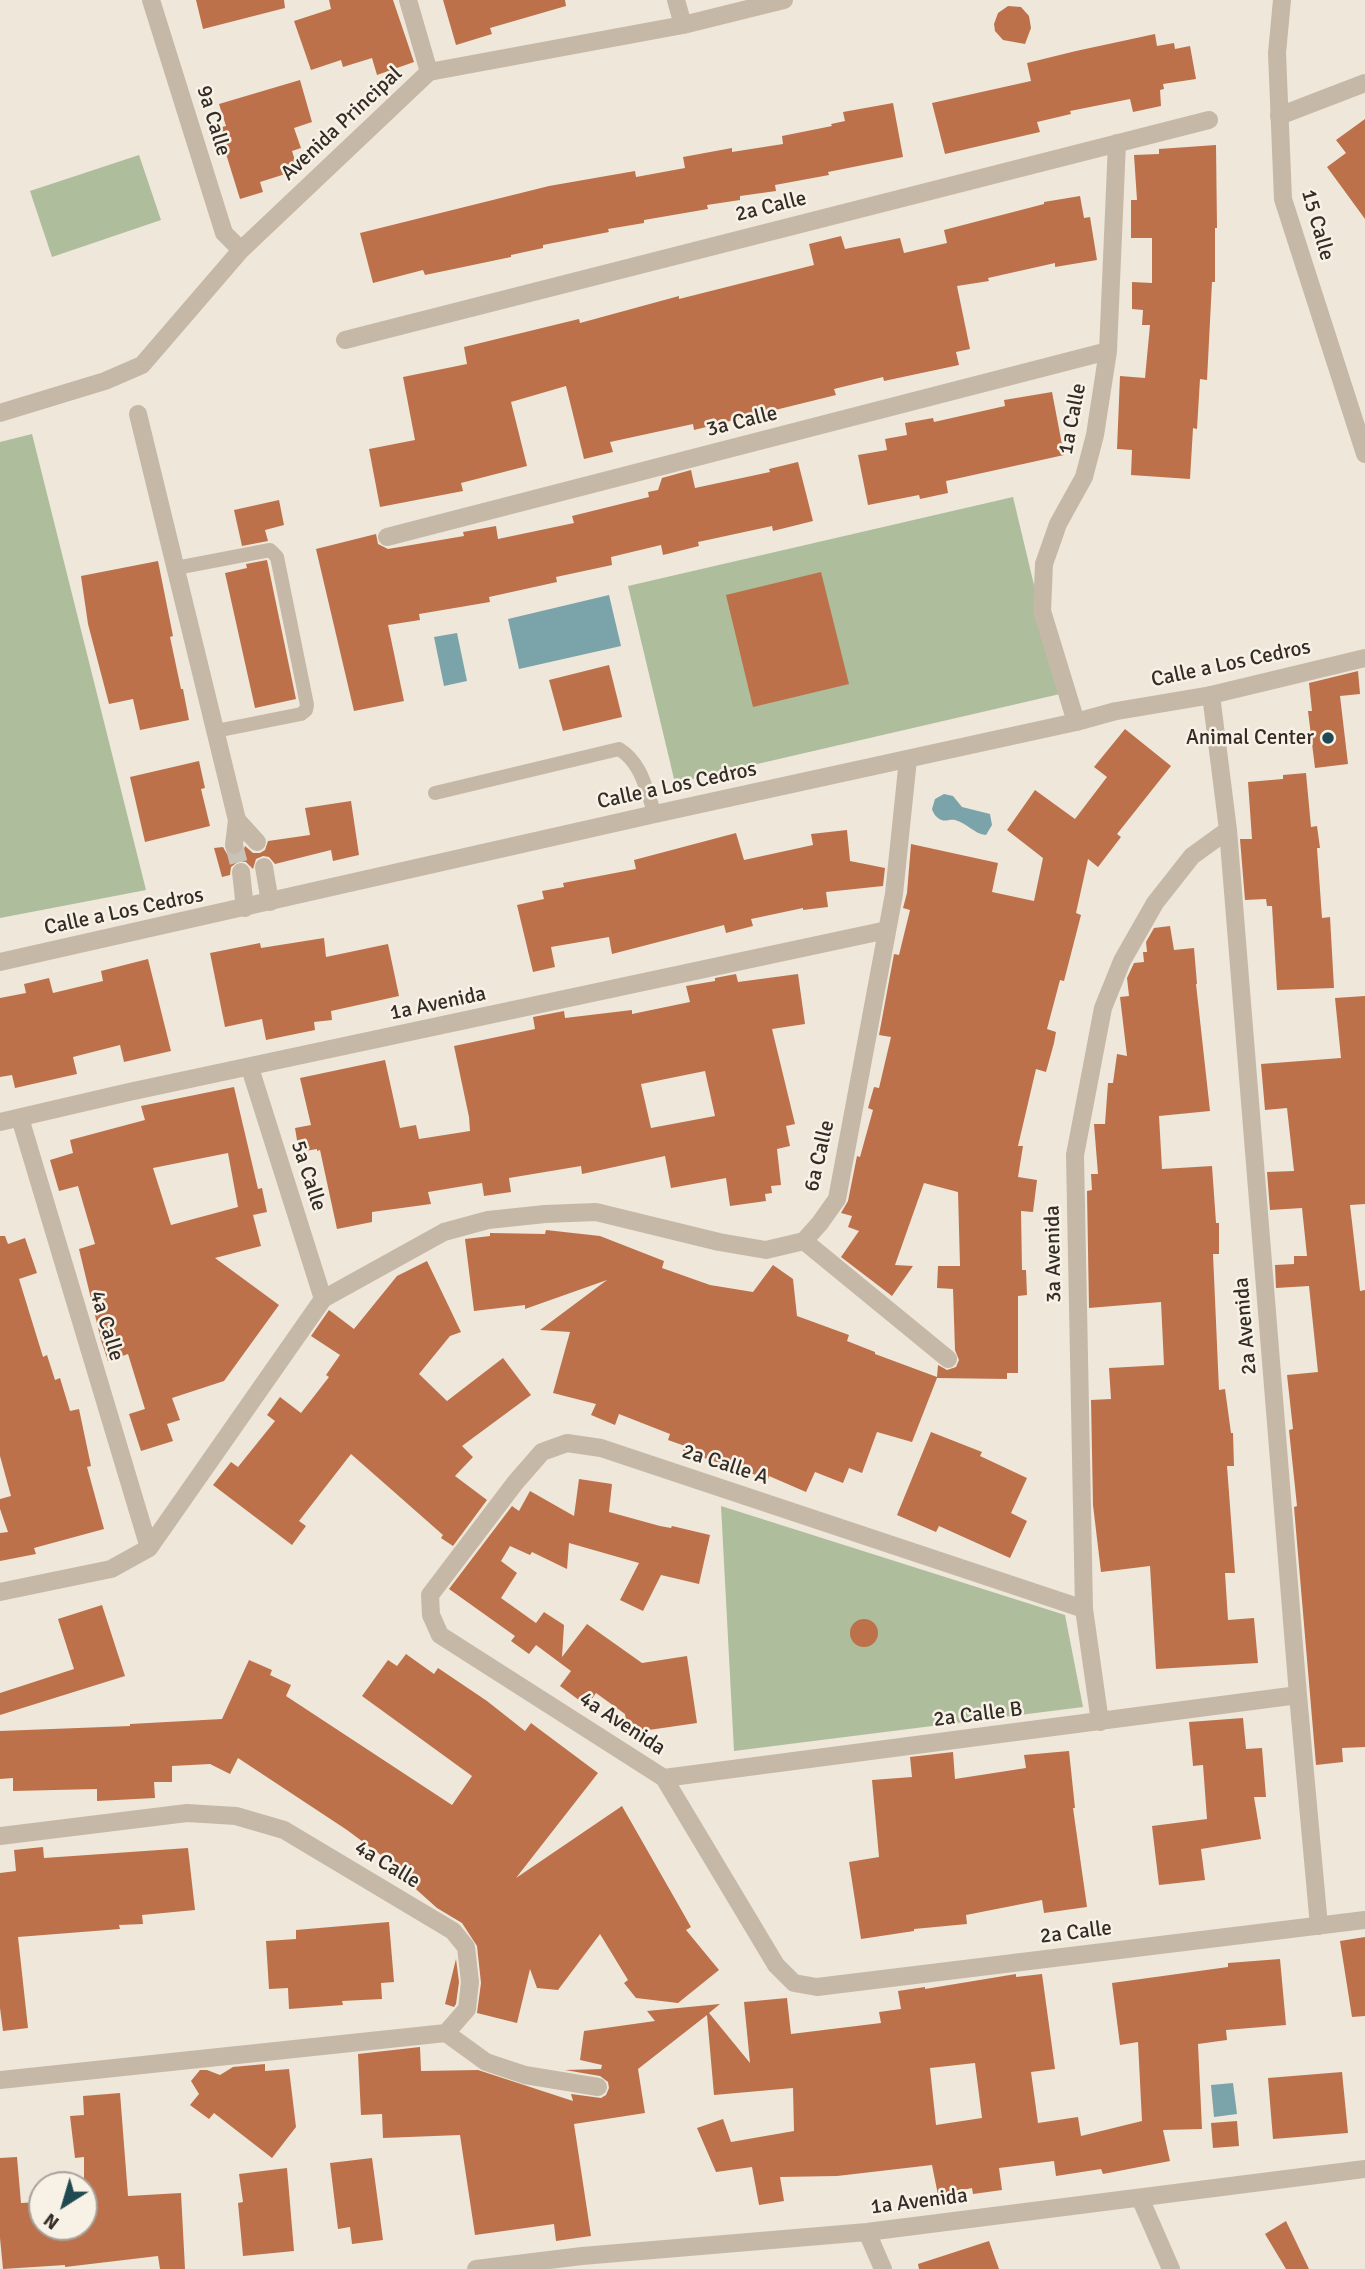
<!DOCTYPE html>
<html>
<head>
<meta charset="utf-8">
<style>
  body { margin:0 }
  #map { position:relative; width:1365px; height:2269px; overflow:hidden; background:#efe7da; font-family:Signika,sans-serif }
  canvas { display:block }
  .north { position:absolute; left:28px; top:2171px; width:70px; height:70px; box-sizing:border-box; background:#f7f1e6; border:2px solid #a9a29a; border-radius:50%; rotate:217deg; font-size:19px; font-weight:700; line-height:28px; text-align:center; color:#332c27 }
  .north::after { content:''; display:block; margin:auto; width:24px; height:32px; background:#204951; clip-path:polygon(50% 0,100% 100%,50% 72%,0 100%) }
</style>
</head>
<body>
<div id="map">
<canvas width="1365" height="2269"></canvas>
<div class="north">N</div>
</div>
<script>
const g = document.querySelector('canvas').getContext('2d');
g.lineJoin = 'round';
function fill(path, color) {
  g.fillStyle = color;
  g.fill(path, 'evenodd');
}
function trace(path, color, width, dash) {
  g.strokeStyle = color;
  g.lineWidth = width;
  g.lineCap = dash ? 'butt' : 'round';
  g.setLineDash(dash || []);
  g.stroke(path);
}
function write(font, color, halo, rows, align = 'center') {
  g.font = font + ' Signika,sans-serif';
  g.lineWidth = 5;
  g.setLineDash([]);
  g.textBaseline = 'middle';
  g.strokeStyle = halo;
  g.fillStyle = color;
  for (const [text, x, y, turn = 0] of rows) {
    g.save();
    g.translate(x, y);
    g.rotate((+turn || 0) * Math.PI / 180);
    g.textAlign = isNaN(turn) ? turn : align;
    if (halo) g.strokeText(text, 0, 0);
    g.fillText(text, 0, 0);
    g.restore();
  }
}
fill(new Path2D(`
  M 139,155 L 161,220 L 52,257 L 30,191 Z
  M 32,434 L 146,890 L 0,918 L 0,442 Z
  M 1013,497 L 1060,694 L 675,783 L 628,586 Z
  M 721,1506 L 1065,1615 L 1083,1707 L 734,1751 Z`), '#aebd9b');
fill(new Path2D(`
  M 609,595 L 621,646 L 519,669 L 508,619 Z
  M 457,633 L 467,681 L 444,686 L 434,637 Z
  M 944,794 L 953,796 L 962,807 L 990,814 L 992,825 L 986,835 C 974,834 967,823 955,820 C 949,819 944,823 938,818 C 935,816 933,812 932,809 L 935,799 Z
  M 1233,2083 L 1237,2114 L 1214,2117 L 1211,2085 Z`), '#7ba3aa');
fill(new Path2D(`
  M 196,0 L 284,0 L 285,8 L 203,29 Z
  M 329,0 L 393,0 L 414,62 L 377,75 L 372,58 L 343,67 L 341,60 L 311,70 L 294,21 L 331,9 Z
  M 443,0 L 565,0 L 566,6 L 490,28 L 492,34 L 456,45 Z
  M 1008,6 L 1021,7 L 1029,16 L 1031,28 L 1025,44 L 1003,40 L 995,31 L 994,24 L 998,13 Z
  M 1155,34 L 1157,46 L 1174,43 L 1175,49 L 1190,46 L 1196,79 L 1163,84 L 1164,89 L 1160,90 L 1161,106 L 1133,112 L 1130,99 L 1070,111 L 1071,114 L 1037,122 L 1040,132 L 945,154 L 932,103 L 1031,81 L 1027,63 L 1076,51 Z
  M 300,80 L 312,122 L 294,128 L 301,148 L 292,151 L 298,170 L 260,182 L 263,192 L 240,199 L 218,128 L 226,126 L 219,104 Z
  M 893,103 L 903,157 L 828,172 L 829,175 L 775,185 L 776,191 L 740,196 L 740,200 L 707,205 L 708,209 L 644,220 L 644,223 L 608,229 L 609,232 L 543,245 L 543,248 L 511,255 L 511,257 L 425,275 L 423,270 L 373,283 L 360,233 L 549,186 L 635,171 L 636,177 L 685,168 L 683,157 L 732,148 L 732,152 L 783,144 L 782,136 L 832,126 L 831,124 L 845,121 L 843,112 Z
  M 1365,119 L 1365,219 L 1327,167 L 1346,153 L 1336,140 Z
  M 1216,145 L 1217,228 L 1215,228 L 1215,282 L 1212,282 L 1207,380 L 1200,379 L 1197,429 L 1193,428 L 1190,479 L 1131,475 L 1132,450 L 1117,449 L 1120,376 L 1145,378 L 1150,325 L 1142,325 L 1143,310 L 1132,309 L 1132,282 L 1152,283 L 1152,238 L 1131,238 L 1131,200 L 1137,200 L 1134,155 L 1159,154 L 1159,149 Z
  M 1080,196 L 1084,218 L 1090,217 L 1097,260 L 1055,267 L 1055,263 L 988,278 L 989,281 L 957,286 L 970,349 L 956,352 L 959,365 L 884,381 L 883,377 L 834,389 L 836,395 L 694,430 L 693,424 L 610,442 L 613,452 L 584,459 L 566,386 L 511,402 L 527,466 L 461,483 L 463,491 L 380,507 L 369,449 L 415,440 L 403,377 L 467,364 L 464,347 L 579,319 L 580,323 L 679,296 L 679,299 L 814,265 L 809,244 L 841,236 L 845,249 L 900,238 L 904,253 L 947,243 L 944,230 L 1044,204 L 1044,202 Z
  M 1052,392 L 1064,455 L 946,481 L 948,493 L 920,499 L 919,495 L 868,505 L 858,455 L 887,450 L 885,439 L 907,435 L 905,423 L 933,418 L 934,422 L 1005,406 L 1004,400 Z
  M 798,462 L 813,521 L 773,531 L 772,526 L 698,542 L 699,546 L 663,555 L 661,545 L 611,557 L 612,565 L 556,577 L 557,582 L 489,597 L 490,602 L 419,614 L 420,620 L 388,625 L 404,701 L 354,711 L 316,549 L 376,534 L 378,544 L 388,549 L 464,536 L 463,532 L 496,526 L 498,539 L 574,523 L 572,516 L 649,497 L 648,492 L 658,490 L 662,478 L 691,470 L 695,488 L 770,472 L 769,469 Z
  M 279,500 L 284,525 L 265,530 L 268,541 L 242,546 L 234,510 Z
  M 267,560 L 296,699 L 255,708 L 225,573 L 247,568 L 246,564 Z
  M 158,561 L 173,636 L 170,637 L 181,689 L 183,689 L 189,720 L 140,730 L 133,699 L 109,704 L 88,624 L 81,576 Z
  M 821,572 L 849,684 L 753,707 L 726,595 Z
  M 609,665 L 622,717 L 563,731 L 549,680 Z
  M 1358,671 L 1360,694 L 1340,696 L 1348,764 L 1315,768 L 1308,711 L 1312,711 L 1309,683 Z
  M 1125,729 L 1171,766 L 1117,834 L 1121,837 L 1098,867 L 1088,859 L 1076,913 L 1081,915 L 1064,981 L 1060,980 L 1047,1029 L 1056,1032 L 1054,1043 L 1046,1072 L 1036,1069 L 1018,1146 L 1023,1146 L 1018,1177 L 1037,1180 L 1033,1212 L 1021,1211 L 1022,1270 L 1026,1270 L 1027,1295 L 1018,1296 L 1018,1373 L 1007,1373 L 1007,1379 L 937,1378 L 912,1442 L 877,1432 L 862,1473 L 849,1468 L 843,1483 L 815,1472 L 806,1492 L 769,1476 L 768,1479 L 683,1451 L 685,1446 L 668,1440 L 670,1434 L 619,1414 L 615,1425 L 591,1415 L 596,1404 L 553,1393 L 570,1332 L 540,1330 L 607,1280 L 525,1309 L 525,1305 L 474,1311 L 465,1239 L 490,1236 L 490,1233 L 545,1234 L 546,1230 L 600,1236 L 664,1261 L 662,1268 L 710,1285 L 753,1292 L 773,1265 L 793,1279 L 797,1316 L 849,1335 L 847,1341 L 875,1352 L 875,1354 L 937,1377 L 938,1365 L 947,1370 L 956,1367 L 959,1360 L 955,1350 L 953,1289 L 937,1288 L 938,1266 L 960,1266 L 958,1192 L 924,1183 L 895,1265 L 913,1266 L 892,1296 L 841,1257 L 859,1231 L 848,1227 L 852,1216 L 841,1213 L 848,1201 L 857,1156 L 860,1157 L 873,1110 L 868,1108 L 874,1087 L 879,1088 L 891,1037 L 879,1035 L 894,954 L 899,955 L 910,910 L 903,908 L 907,893 L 911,844 L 998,863 L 992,892 L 1034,901 L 1043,858 L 1007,830 L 1035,790 L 1075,819 L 1107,777 L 1094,767 Z
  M 199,761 L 205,788 L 201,789 L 210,826 L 145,842 L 130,777 Z
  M 1306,773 L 1311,827 L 1317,826 L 1320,848 L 1317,848 L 1322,918 L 1330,917 L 1334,988 L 1277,990 L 1272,906 L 1267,906 L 1266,899 L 1245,900 L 1240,839 L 1252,839 L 1248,782 L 1283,779 L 1283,775 Z
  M 351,801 L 359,855 L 333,861 L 331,850 L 275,864 L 269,857 L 263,856 L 256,859 L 253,869 L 246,862 L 239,861 L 231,867 L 230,875 L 222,877 L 214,848 L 223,847 L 227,854 L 233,856 L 243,852 L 245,846 L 253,853 L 260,853 L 265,850 L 268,841 L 310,835 L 305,808 Z
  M 847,830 L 850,861 L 885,868 L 883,886 L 826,892 L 828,907 L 803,910 L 803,908 L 751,919 L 753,926 L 726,933 L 724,925 L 612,954 L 609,937 L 551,947 L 555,967 L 533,972 L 517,905 L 544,899 L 542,891 L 564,887 L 563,883 L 636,869 L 634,860 L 736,833 L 744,860 L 813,845 L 811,834 Z
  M 1170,926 L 1174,950 L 1194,948 L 1197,984 L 1196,984 L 1210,1111 L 1159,1116 L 1162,1169 L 1212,1166 L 1216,1223 L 1219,1223 L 1219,1254 L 1213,1254 L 1219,1390 L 1225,1389 L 1231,1433 L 1233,1433 L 1234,1466 L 1227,1466 L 1235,1573 L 1225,1573 L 1228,1620 L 1254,1618 L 1258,1663 L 1156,1669 L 1150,1566 L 1101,1572 L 1093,1505 L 1091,1400 L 1111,1399 L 1109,1368 L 1164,1365 L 1161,1302 L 1089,1308 L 1087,1191 L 1092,1190 L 1091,1174 L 1098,1174 L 1094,1124 L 1105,1124 L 1108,1083 L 1113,1083 L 1117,1054 L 1127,1056 L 1120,997 L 1129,996 L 1127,978 L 1134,963 L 1144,962 L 1143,952 L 1147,952 L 1146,942 L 1154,928 Z
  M 324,938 L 326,957 L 388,944 L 399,996 L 331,1011 L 332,1020 L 314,1022 L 315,1030 L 266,1040 L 262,1019 L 225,1027 L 210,953 L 260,943 L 261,948 Z
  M 148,959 L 171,1051 L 124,1062 L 120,1045 L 73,1057 L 77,1074 L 15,1088 L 12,1075 L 0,1077 L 0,998 L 26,993 L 24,984 L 49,978 L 53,993 L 103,981 L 101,971 Z
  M 736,974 L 738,982 L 798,974 L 805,1024 L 772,1029 L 795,1124 L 786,1126 L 790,1146 L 777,1149 L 781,1185 L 771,1186 L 772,1193 L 765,1194 L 766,1201 L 730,1206 L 726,1178 L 671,1188 L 665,1156 L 582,1174 L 581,1166 L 509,1178 L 511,1192 L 484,1196 L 482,1183 L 428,1192 L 431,1204 L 372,1212 L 372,1222 L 337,1229 L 320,1150 L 317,1151 L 317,1149 L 299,1152 L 295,1128 L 311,1125 L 300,1078 L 385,1060 L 400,1128 L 416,1125 L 419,1139 L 470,1131 L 469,1117 L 454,1046 L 535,1029 L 533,1017 L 564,1011 L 565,1018 L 632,1010 L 632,1014 L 690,1002 L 686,986 L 715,981 L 715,978 ZM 705,1071 L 715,1116 L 651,1128 L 641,1084 Z
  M 1365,996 L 1365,1204 L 1350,1205 L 1360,1291 L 1365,1290 L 1365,1747 L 1342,1748 L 1343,1762 L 1316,1765 L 1294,1507 L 1297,1506 L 1289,1430 L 1293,1429 L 1287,1375 L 1318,1372 L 1309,1286 L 1276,1288 L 1275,1265 L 1294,1264 L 1294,1256 L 1307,1256 L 1302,1208 L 1270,1210 L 1267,1172 L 1294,1171 L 1287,1108 L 1265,1110 L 1261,1064 L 1341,1058 L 1335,998 Z
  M 234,1087 L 258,1189 L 262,1188 L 267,1212 L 253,1215 L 261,1246 L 215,1258 L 279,1305 L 224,1381 L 172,1398 L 180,1420 L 167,1424 L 173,1441 L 141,1451 L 129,1414 L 145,1409 L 128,1354 L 108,1361 L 101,1340 L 79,1249 L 95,1244 L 78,1186 L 59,1191 L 50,1160 L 73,1153 L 70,1140 L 145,1120 L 141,1106 ZM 228,1153 L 238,1207 L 171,1225 L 153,1168 Z
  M 0,1236 L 5,1236 L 8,1244 L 25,1238 L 37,1273 L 19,1279 L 43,1357 L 47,1355 L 55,1380 L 60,1378 L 70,1411 L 79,1409 L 91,1466 L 87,1467 L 104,1529 L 34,1548 L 36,1554 L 0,1561 L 0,1533 L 8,1532 L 0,1509 L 0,1499 L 11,1496 L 0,1456 Z
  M 427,1261 L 461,1332 L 450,1336 L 419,1374 L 447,1401 L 503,1358 L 531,1395 L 462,1446 L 473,1457 L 455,1476 L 487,1500 L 453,1546 L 441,1538 L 443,1535 L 351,1454 L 299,1521 L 306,1526 L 292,1545 L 213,1485 L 231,1462 L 238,1467 L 275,1421 L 267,1415 L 280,1397 L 301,1413 L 329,1377 L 326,1375 L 340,1355 L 311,1336 L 329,1310 L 354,1329 L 397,1276 Z
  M 931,1432 L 982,1452 L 980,1456 L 1027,1478 L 1011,1513 L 1027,1521 L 1010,1558 L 939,1526 L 936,1532 L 897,1515 Z
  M 579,1479 L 612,1484 L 609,1512 L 660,1526 L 671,1528 L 672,1526 L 710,1535 L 699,1584 L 661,1575 L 643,1611 L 620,1600 L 639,1563 L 569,1543 L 567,1569 L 532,1552 L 530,1555 L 510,1546 L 501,1561 L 517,1573 L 501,1598 L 536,1623 L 544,1612 L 564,1625 L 562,1657 L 587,1624 L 642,1663 L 687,1656 L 697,1723 L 628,1733 L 625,1714 L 596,1693 L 587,1706 L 560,1686 L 571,1671 L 536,1645 L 529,1654 L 511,1641 L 515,1636 L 449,1589 L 512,1506 L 519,1511 L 530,1491 L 574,1516 Z
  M 102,1605 L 125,1676 L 0,1715 L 0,1693 L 74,1669 L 58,1619 Z
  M850 1633a14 14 0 1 1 28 0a14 14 0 1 1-28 0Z
  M 406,1654 L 434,1674 L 438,1668 L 487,1701 L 525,1731 L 531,1723 L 598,1773 L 516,1878 L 622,1806 L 691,1927 L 686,1930 L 719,1970 L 678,2003 L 636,1998 L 624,1983 L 628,1980 L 600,1934 L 558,1990 L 537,1988 L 530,1969 L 517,2023 L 477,2013 L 481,1983 L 477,1946 L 462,1923 L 437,1908 L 399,1874 L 401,1870 L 347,1830 L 238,1758 L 230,1774 L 210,1764 L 172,1766 L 172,1782 L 154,1782 L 155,1798 L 97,1801 L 97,1789 L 13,1791 L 13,1778 L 0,1779 L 0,1731 L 130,1726 L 130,1724 L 222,1719 L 249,1660 L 272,1670 L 270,1675 L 291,1685 L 286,1696 L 452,1805 L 472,1776 L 362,1696 L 388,1660 L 397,1666 Z
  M 1243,1718 L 1246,1749 L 1262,1748 L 1266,1797 L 1254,1797 L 1261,1839 L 1201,1849 L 1205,1880 L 1159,1885 L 1152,1826 L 1207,1819 L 1203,1765 L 1193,1766 L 1189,1722 Z
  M 1069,1751 L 1075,1808 L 1073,1808 L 1087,1907 L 1044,1913 L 1042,1900 L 966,1915 L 967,1924 L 914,1929 L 914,1931 L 861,1939 L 849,1862 L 879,1857 L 872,1780 L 912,1777 L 910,1757 L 953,1752 L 955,1779 L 1026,1768 L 1024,1755 Z
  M 43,1847 L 44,1858 L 188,1848 L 195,1910 L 142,1915 L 143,1924 L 119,1925 L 120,1929 L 18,1937 L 28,2028 L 3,2031 L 0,2008 L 0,1873 L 16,1871 L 14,1850 Z
  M 389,1922 L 394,1982 L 381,1983 L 382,1999 L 342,2001 L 343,2005 L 289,2009 L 288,1988 L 269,1989 L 266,1941 L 296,1939 L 296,1930 Z
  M 1365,1937 L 1365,2016 L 1352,2017 L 1340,1941 Z
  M 456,1959 L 459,1982 L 456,2004 L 454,2007 L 445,2004 Z
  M 1280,1959 L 1286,2025 L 1226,2030 L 1227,2040 L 1198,2044 L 1202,2129 L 1163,2130 L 1170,2161 L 1103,2174 L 1101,2169 L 1056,2176 L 1054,2161 L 999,2168 L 1002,2190 L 973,2194 L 972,2188 L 938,2195 L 932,2165 L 837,2176 L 780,2177 L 784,2201 L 759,2205 L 752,2167 L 716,2172 L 697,2128 L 723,2119 L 731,2142 L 794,2131 L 793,2088 L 714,2095 L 707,2015 L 638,2069 L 645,2113 L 574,2124 L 591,2236 L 556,2241 L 554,2224 L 475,2235 L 460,2135 L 383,2138 L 382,2114 L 361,2115 L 358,2054 L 420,2047 L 421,2071 L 478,2070 L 573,2101 L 571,2094 L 601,2098 L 606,2095 L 609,2088 L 608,2082 L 600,2076 L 565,2070 L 601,2069 L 602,2065 L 580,2060 L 584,2031 L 655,2021 L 647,2011 L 720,2004 L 709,2013 L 750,2063 L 744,2002 L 787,1998 L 791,2034 L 881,2023 L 879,2012 L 901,2009 L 898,1991 L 925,1987 L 925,1989 L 1016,1974 L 1016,1977 L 1042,1974 L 1055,2069 L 1031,2072 L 1038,2123 L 1078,2117 L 1081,2136 L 1142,2121 L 1138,2042 L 1120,2045 L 1112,1983 L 1228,1967 L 1228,1963 ZM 975,2063 L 982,2118 L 936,2125 L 930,2068 Z
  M 265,2064 L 265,2071 L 289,2069 L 296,2127 L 272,2158 L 214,2113 L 209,2119 L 190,2105 L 199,2094 L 191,2081 L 200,2070 L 207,2070 L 220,2075 L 233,2067 Z
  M 1342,2072 L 1348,2133 L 1273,2139 L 1268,2078 Z
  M 120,2093 L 128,2196 L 181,2193 L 185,2269 L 160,2269 L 158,2256 L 65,2267 L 65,2265 L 3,2269 L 0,2238 L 0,2158 L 17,2157 L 21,2203 L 40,2202 L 42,2227 L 84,2227 L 84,2157 L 75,2158 L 70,2116 L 84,2115 L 83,2096 Z
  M 1237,2121 L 1239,2146 L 1213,2148 L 1211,2123 Z
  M 372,2158 L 383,2240 L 352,2244 L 350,2227 L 338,2229 L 330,2163 Z
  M 287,2168 L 294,2251 L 243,2256 L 238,2203 L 243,2202 L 239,2174 Z
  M 1286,2221 L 1309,2269 L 1286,2269 L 1265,2234 Z
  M 989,2241 L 999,2269 L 919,2269 L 918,2264 Z`), '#bc714b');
trace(new Path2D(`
  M 234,845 L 241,872`), '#c9c2b6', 18, [18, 9]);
trace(new Path2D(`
  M 176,568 L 270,550 L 277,557 L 307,705 L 306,710 L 301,714 L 216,731
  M 435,793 L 619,749 C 642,763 646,790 655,814`), '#c6b8a7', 14);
trace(new Path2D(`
  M 151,0 L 224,233 L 241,250
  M 408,0 L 429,72
  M 676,0 L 683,25
  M 1279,116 L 1365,83
  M 345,340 L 1209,120
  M 0,413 L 105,381 L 142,365 L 241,250 L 429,72 L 683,25 L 784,0
  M 138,414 L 237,820 L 234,845
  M 387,537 L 1108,351
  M 1211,695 L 1228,830 L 1298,1695 L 1319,1926
  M 1076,722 L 1042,611 L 1044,564 L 1058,524 L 1084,477 L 1095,435 L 1108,351 L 1117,143
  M 237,820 L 257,842
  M 264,867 L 270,902
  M 241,872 L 245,908
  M 250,1068 L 323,1299
  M 20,1118 L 149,1548
  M 0,1122 L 129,1092 L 887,930
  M 804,1241 L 820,1223 L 837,1199 L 894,894 L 908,759
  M 804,1241 L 948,1359
  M 0,1592 L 111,1569 L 149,1548 L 323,1299 L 444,1232 L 488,1220 L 545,1214 L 596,1212 L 719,1242 L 766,1250 L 804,1241
  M 1084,1609 L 601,1448 L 567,1443 L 542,1452 L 515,1483 L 430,1595 L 431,1615 L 440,1635 L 664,1778 L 776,1965 L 794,1983 L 817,1987 L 1365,1920
  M 1100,1722 L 1084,1609 L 1075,1155 L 1103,1008 L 1122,961 L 1155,903 L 1192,856 L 1228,830
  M 664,1778 L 1298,1695
  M 0,1836 L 187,1813 L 236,1816 L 284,1830 L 453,1931 L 466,1947 L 470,1982 L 467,2009 L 446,2033
  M 0,2080 L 446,2033 L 486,2062 L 525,2075 L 598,2087
  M 1140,2198 L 1171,2269
  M 867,2232 L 883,2269
  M 476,2269 L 582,2256 L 867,2232 L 1365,2169`), '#c6b8a7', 18);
trace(new Path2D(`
  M 1282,0 L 1277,53 L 1283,199 L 1365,454
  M 0,962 L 655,814 L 1076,722 L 1116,711 L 1211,695 L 1365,658`), '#c6b8a7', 18);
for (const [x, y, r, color] of [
  [1328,738,7,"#204951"]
]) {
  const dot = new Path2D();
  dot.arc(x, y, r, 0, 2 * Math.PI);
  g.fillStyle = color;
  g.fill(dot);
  trace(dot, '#f7f1e6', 2.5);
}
write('21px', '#332c27', '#f7f1e6', [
  ["9a Calle",213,121,73],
  ["Avenida Principal",342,124,-43],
  ["2a Calle",771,207,-14],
  ["15 Calle",1317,225,74],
  ["1a Calle",1073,419,-79],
  ["3a Calle",742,422,-14],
  ["Calle a Los Cedros",1231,664,-12],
  ["Calle a Los Cedros",677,786,-12],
  ["Calle a Los Cedros",124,912,-12],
  ["1a Avenida",438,1004,-12],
  ["6a Calle",820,1156,-77],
  ["5a Calle",308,1176,72],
  ["3a Avenida",1054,1254,-91],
  ["4a Calle",106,1326,73],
  ["2a Avenida",1246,1326,-95],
  ["2a Calle A",725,1465,18],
  ["2a Calle B",978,1715,-7],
  ["4a Avenida",622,1724,33],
  ["4a Calle",387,1865,31],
  ["2a Calle",1076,1933,-7],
  ["1a Avenida",919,2202,-7]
]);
write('21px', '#332c27', '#f7f1e6', [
  ["Animal Center",1314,738]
], 'right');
</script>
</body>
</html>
